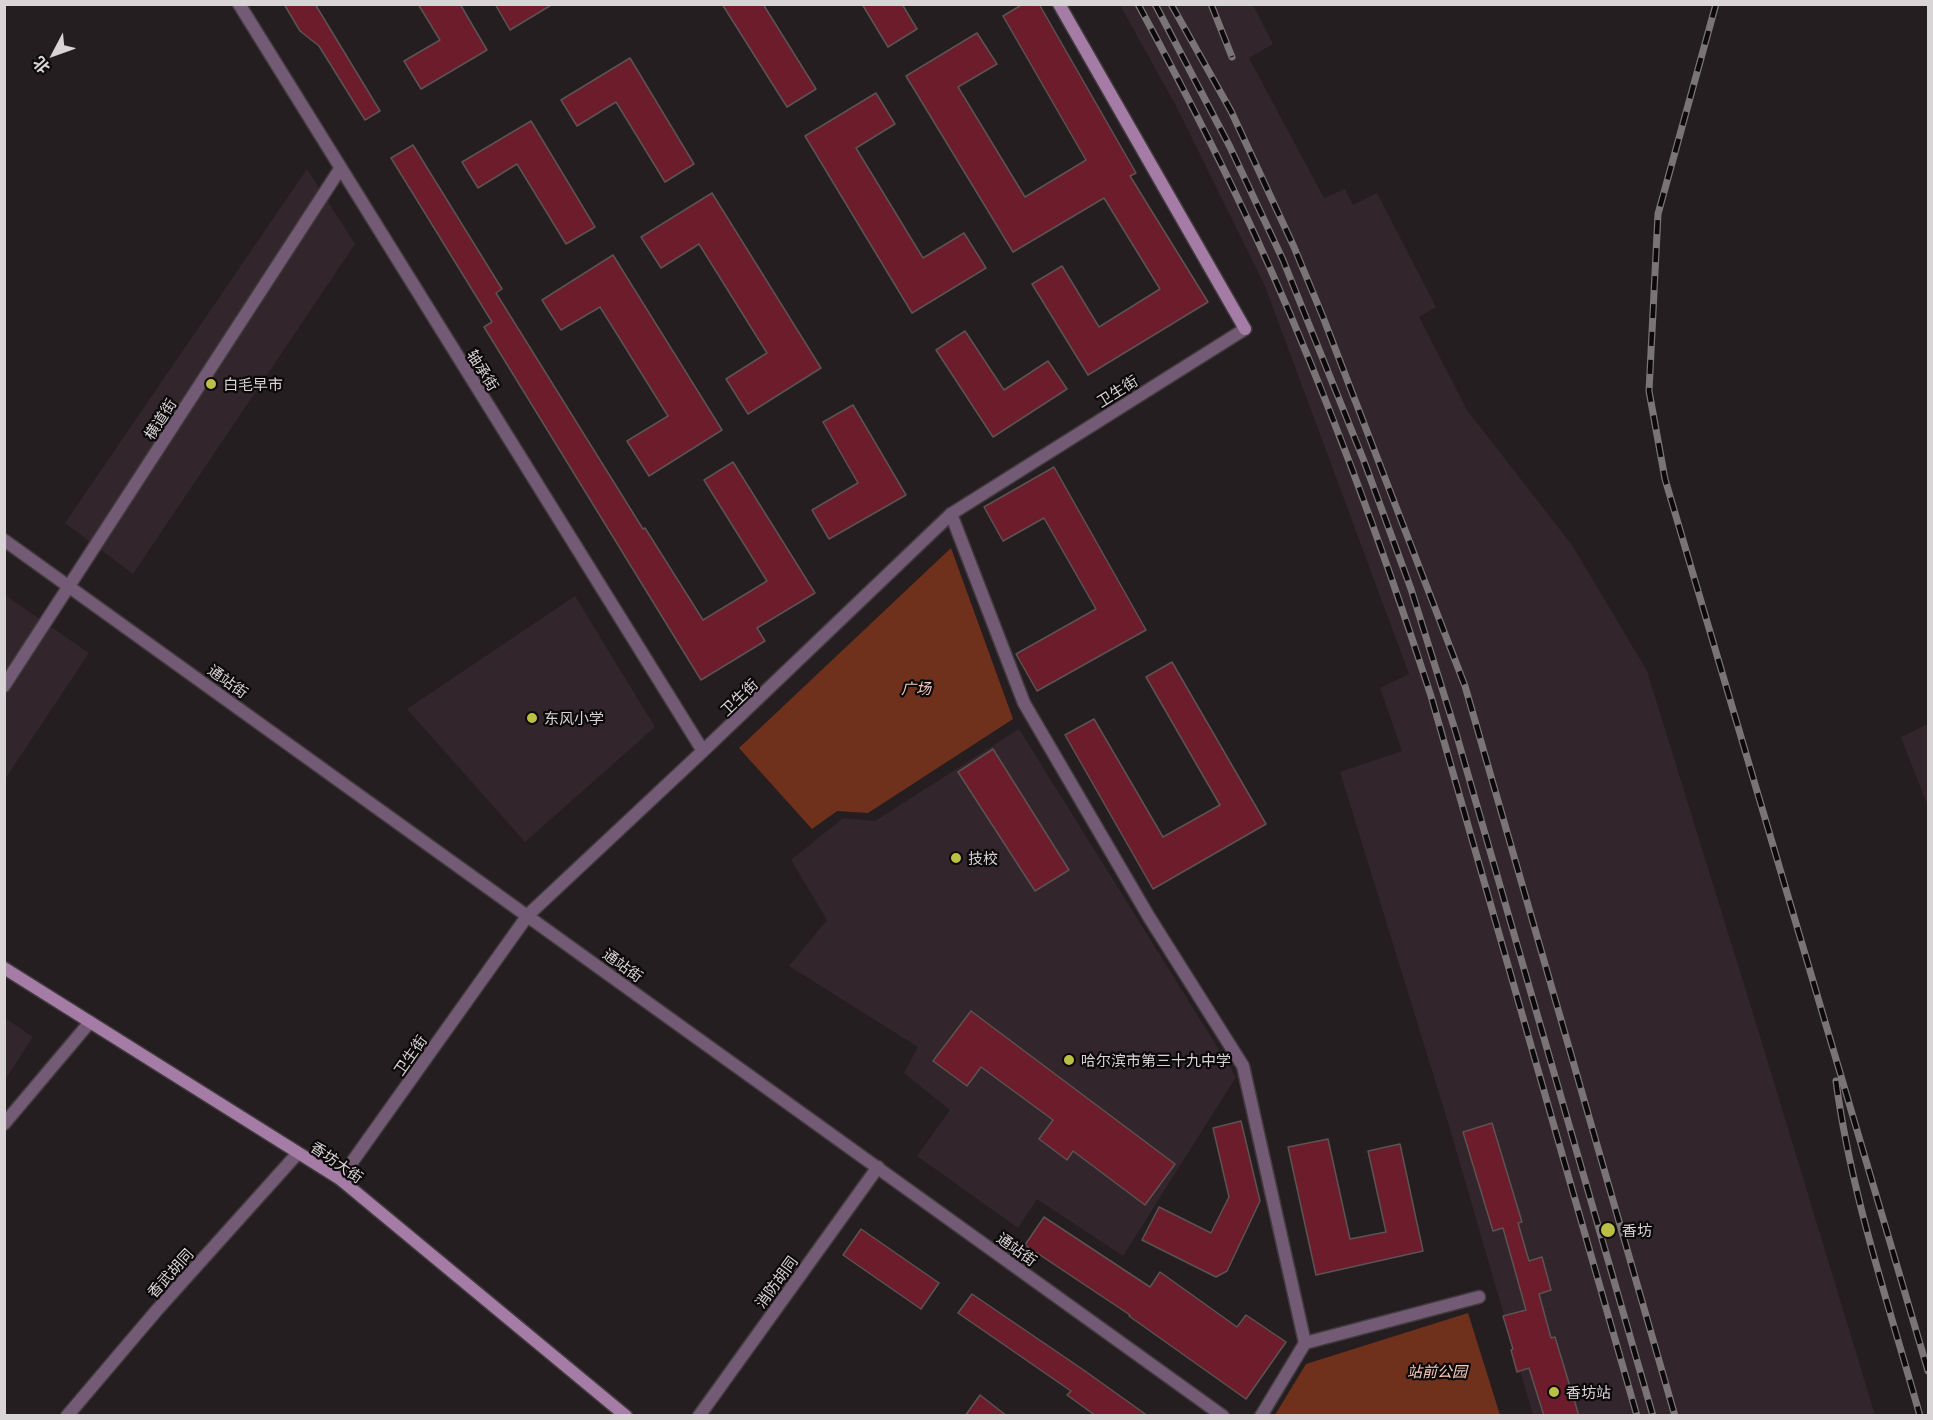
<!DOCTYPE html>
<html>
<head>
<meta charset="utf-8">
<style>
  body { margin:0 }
  #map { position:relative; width:1933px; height:1420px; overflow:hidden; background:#251e21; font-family:Georgia,"Noto Sans SC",serif }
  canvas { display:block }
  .frame { position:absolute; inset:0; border:6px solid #d9d4d6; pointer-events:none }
  .north { position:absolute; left:24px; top:24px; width:60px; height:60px; -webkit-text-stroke:4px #0c090a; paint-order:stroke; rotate:229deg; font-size:16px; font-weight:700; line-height:24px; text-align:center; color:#d9d4d6 }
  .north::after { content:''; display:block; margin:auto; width:21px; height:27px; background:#d9d4d6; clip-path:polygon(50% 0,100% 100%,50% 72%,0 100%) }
</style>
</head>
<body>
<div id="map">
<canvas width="1933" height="1420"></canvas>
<div class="frame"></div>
<div class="north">北</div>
</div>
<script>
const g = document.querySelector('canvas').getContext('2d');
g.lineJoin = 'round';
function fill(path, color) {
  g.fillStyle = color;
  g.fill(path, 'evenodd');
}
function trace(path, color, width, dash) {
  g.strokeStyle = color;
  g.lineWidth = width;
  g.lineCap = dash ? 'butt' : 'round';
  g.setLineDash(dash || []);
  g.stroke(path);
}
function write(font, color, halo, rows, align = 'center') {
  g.font = font + ' Georgia,"Noto Sans SC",serif';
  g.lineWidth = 4.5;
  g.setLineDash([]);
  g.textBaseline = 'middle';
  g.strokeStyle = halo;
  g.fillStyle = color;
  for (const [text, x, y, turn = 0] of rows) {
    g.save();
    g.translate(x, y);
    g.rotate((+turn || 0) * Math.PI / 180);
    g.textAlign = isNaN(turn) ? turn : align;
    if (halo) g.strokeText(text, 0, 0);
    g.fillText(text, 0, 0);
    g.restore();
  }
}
fill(new Path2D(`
  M 1120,5 L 1253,5 L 1273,44 L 1249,58 L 1324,198 L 1345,189 L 1353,205 L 1377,193 L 1436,307 L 1419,317 L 1467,410 L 1572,545 L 1647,671 L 1759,1033 L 1875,1415 L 1533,1415 L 1450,1129 L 1340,772 L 1402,751 L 1380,688 L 1409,674 L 1265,286 L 1176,106 Z
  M 307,169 L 355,244 L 133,574 L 65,523 Z
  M 5,595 L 89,653 L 5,779 L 4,596 Z
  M 575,596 L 655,727 L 525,842 L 407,709 Z
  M 1928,724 L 1928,807 L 1901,737 Z
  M 1019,729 L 1236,1077 L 1123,1256 L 1037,1199 L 1018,1228 L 917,1156 L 950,1110 L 904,1073 L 918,1047 L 789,966 L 827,920 L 791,860 L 843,818 L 875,821 Z
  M 5,1018 L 33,1037 L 5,1080 Z`), '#32252b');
fill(new Path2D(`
  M 951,548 L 1013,719 L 868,813 L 837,811 L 812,829 L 739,748 Z
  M 1468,1313 L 1500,1415 L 1275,1415 L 1306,1364 Z`), '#70311c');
const building = new Path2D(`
  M 284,4 L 315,4 L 380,111 L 365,120 L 319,46 L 300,31 Z
  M 418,4 L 460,4 L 487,50 L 421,89 L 404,61 L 440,40 Z
  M 495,4 L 553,4 L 510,30 Z
  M 722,4 L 763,4 L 816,89 L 787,107 Z
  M 862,4 L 902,4 L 917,29 L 888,47 Z
  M 1023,4 L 1039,4 L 1136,173 L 1130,176 L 1208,302 L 1088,375 L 1032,284 L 1062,266 L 1099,327 L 1160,289 L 1104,198 L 1013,252 L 906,76 L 977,33 L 997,64 L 958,87 L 1025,197 L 1086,160 L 1003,16 Z
  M 630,58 L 694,164 L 665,182 L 616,102 L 577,126 L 561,100 Z
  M 876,93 L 895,124 L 856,148 L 923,258 L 964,233 L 986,268 L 912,313 L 805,136 Z
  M 531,121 L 595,227 L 566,244 L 517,164 L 478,188 L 462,162 Z
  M 413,145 L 502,289 L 496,293 L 643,529 L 645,528 L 703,620 L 767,581 L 704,480 L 733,462 L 815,593 L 757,628 L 765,641 L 701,680 L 484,327 L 492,322 L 391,158 Z
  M 712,193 L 821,368 L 748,414 L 726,379 L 767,353 L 699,244 L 661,268 L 641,237 Z
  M 613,255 L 722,430 L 649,476 L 627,441 L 668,416 L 600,307 L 561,330 L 542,300 Z
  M 965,331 L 1004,390 L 1048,361 L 1067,389 L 993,437 L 936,350 Z
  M 853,405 L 906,495 L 829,539 L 812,510 L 858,483 L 823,422 Z
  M 1054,467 L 1146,630 L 1037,691 L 1016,654 L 1096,609 L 1044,518 L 1003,541 L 984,507 Z
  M 1172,662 L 1266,824 L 1153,889 L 1065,735 L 1094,719 L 1163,837 L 1220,805 L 1146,677 Z
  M 993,749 L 1069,870 L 1035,891 L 958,772 Z
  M 971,1011 L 1175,1164 L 1145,1205 L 1073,1151 L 1067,1160 L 1039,1139 L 1053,1120 L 981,1067 L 967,1086 L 933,1061 Z
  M 1241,1121 L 1260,1201 L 1227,1271 L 1216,1277 L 1142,1240 L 1159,1207 L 1211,1233 L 1229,1197 L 1213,1128 Z
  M 1492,1123 L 1522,1222 L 1518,1223 L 1529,1261 L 1542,1257 L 1551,1290 L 1539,1294 L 1551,1338 L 1555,1337 L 1579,1416 L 1544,1416 L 1529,1368 L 1517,1372 L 1511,1350 L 1513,1349 L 1503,1316 L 1526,1310 L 1503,1228 L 1493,1231 L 1463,1132 Z
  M 1328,1139 L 1350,1239 L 1386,1232 L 1368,1151 L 1400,1144 L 1423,1251 L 1316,1275 L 1288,1147 Z
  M 1044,1217 L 1150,1287 L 1160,1272 L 1237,1327 L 1246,1315 L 1286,1342 L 1246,1399 L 1129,1316 L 1130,1315 L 1025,1245 Z
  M 861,1229 L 939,1283 L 921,1309 L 843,1255 Z
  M 972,1294 L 1085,1371 L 1148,1416 L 1096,1416 L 1067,1395 L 1071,1391 L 958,1313 Z
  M 980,1395 L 1007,1416 L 965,1416 Z`);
fill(building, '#6c1c2b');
trace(building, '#5c5353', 1.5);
const minor = new Path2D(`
  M 951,514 L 1024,703 L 1149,917 L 1243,1066 L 1305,1343 L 1261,1416
  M 4,1124 L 90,1022
  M 340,1179 L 528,915
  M 1305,1343 L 1479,1297
  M 67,1416 L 157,1310 L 298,1153
  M 699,1416 L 878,1167`);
const tertiary = new Path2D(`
  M 239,4 L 703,751
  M 4,540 L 1223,1416
  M 4,686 L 340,169
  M 528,915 L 703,751 L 951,514 L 1245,329`);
const secondary = new Path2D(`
  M 1059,4 L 1245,329
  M 4,968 L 340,1179 L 626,1416`);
trace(minor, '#423b3e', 15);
trace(tertiary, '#423b3e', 15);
trace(secondary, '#423b3e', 15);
trace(minor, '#745b75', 12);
trace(tertiary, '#745b75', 12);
trace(secondary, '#a47ca6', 12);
const rail = new Path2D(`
  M 1138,4 C 1185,91 1230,178 1270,268 C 1332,407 1384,551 1431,696 L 1637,1416
  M 1155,4 L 1230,147 L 1283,260 L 1364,461 L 1411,589 L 1456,733 L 1653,1416
  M 1171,4 L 1231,111 L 1294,247 L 1323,317 L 1465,686 L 1675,1416
  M 1211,4 L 1232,57
  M 1716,4 L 1658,214 L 1649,391 L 1665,479 L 1928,1371
  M 1836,1081 C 1851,1195 1889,1305 1920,1416`);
trace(rail, '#7a7477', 7);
trace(rail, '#0c090a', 4.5, [14]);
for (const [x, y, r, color] of [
  [211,384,6,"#bbc045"],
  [532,718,6,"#bbc045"],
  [956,858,6,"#bbc045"],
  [1069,1060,6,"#bbc045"],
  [1608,1230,8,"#bbc045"],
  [1554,1392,6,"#bbc045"]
]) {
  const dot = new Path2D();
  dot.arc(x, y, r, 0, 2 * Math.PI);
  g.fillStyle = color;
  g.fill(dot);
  trace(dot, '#0c090a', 2);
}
write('15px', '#d9d4d6', '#0c090a', [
  ["轴承街",483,370,58],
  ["卫生街",1117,391,-32],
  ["横道街",160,419,-57],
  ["通站街",228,681,36],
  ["卫生街",739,697,-44],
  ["通站街",623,965,36],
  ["卫生街",410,1055,-55],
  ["香坊大街",337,1162,35],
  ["通站街",1017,1249,36],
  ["香武胡同",170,1273,-48],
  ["消防胡同",776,1282,-54]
]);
write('15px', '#d9d4d6', '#0c090a', [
  ["白毛早市",223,384],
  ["东风小学",544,718],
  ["技校",968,858],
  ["哈尔滨市第三十九中学",1081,1060],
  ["香坊",1622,1230],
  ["香坊站",1566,1392]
], 'left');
write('italic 15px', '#facbbc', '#0c090a', [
  ["广场",916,688],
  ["站前公园",1437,1371]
]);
</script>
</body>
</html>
